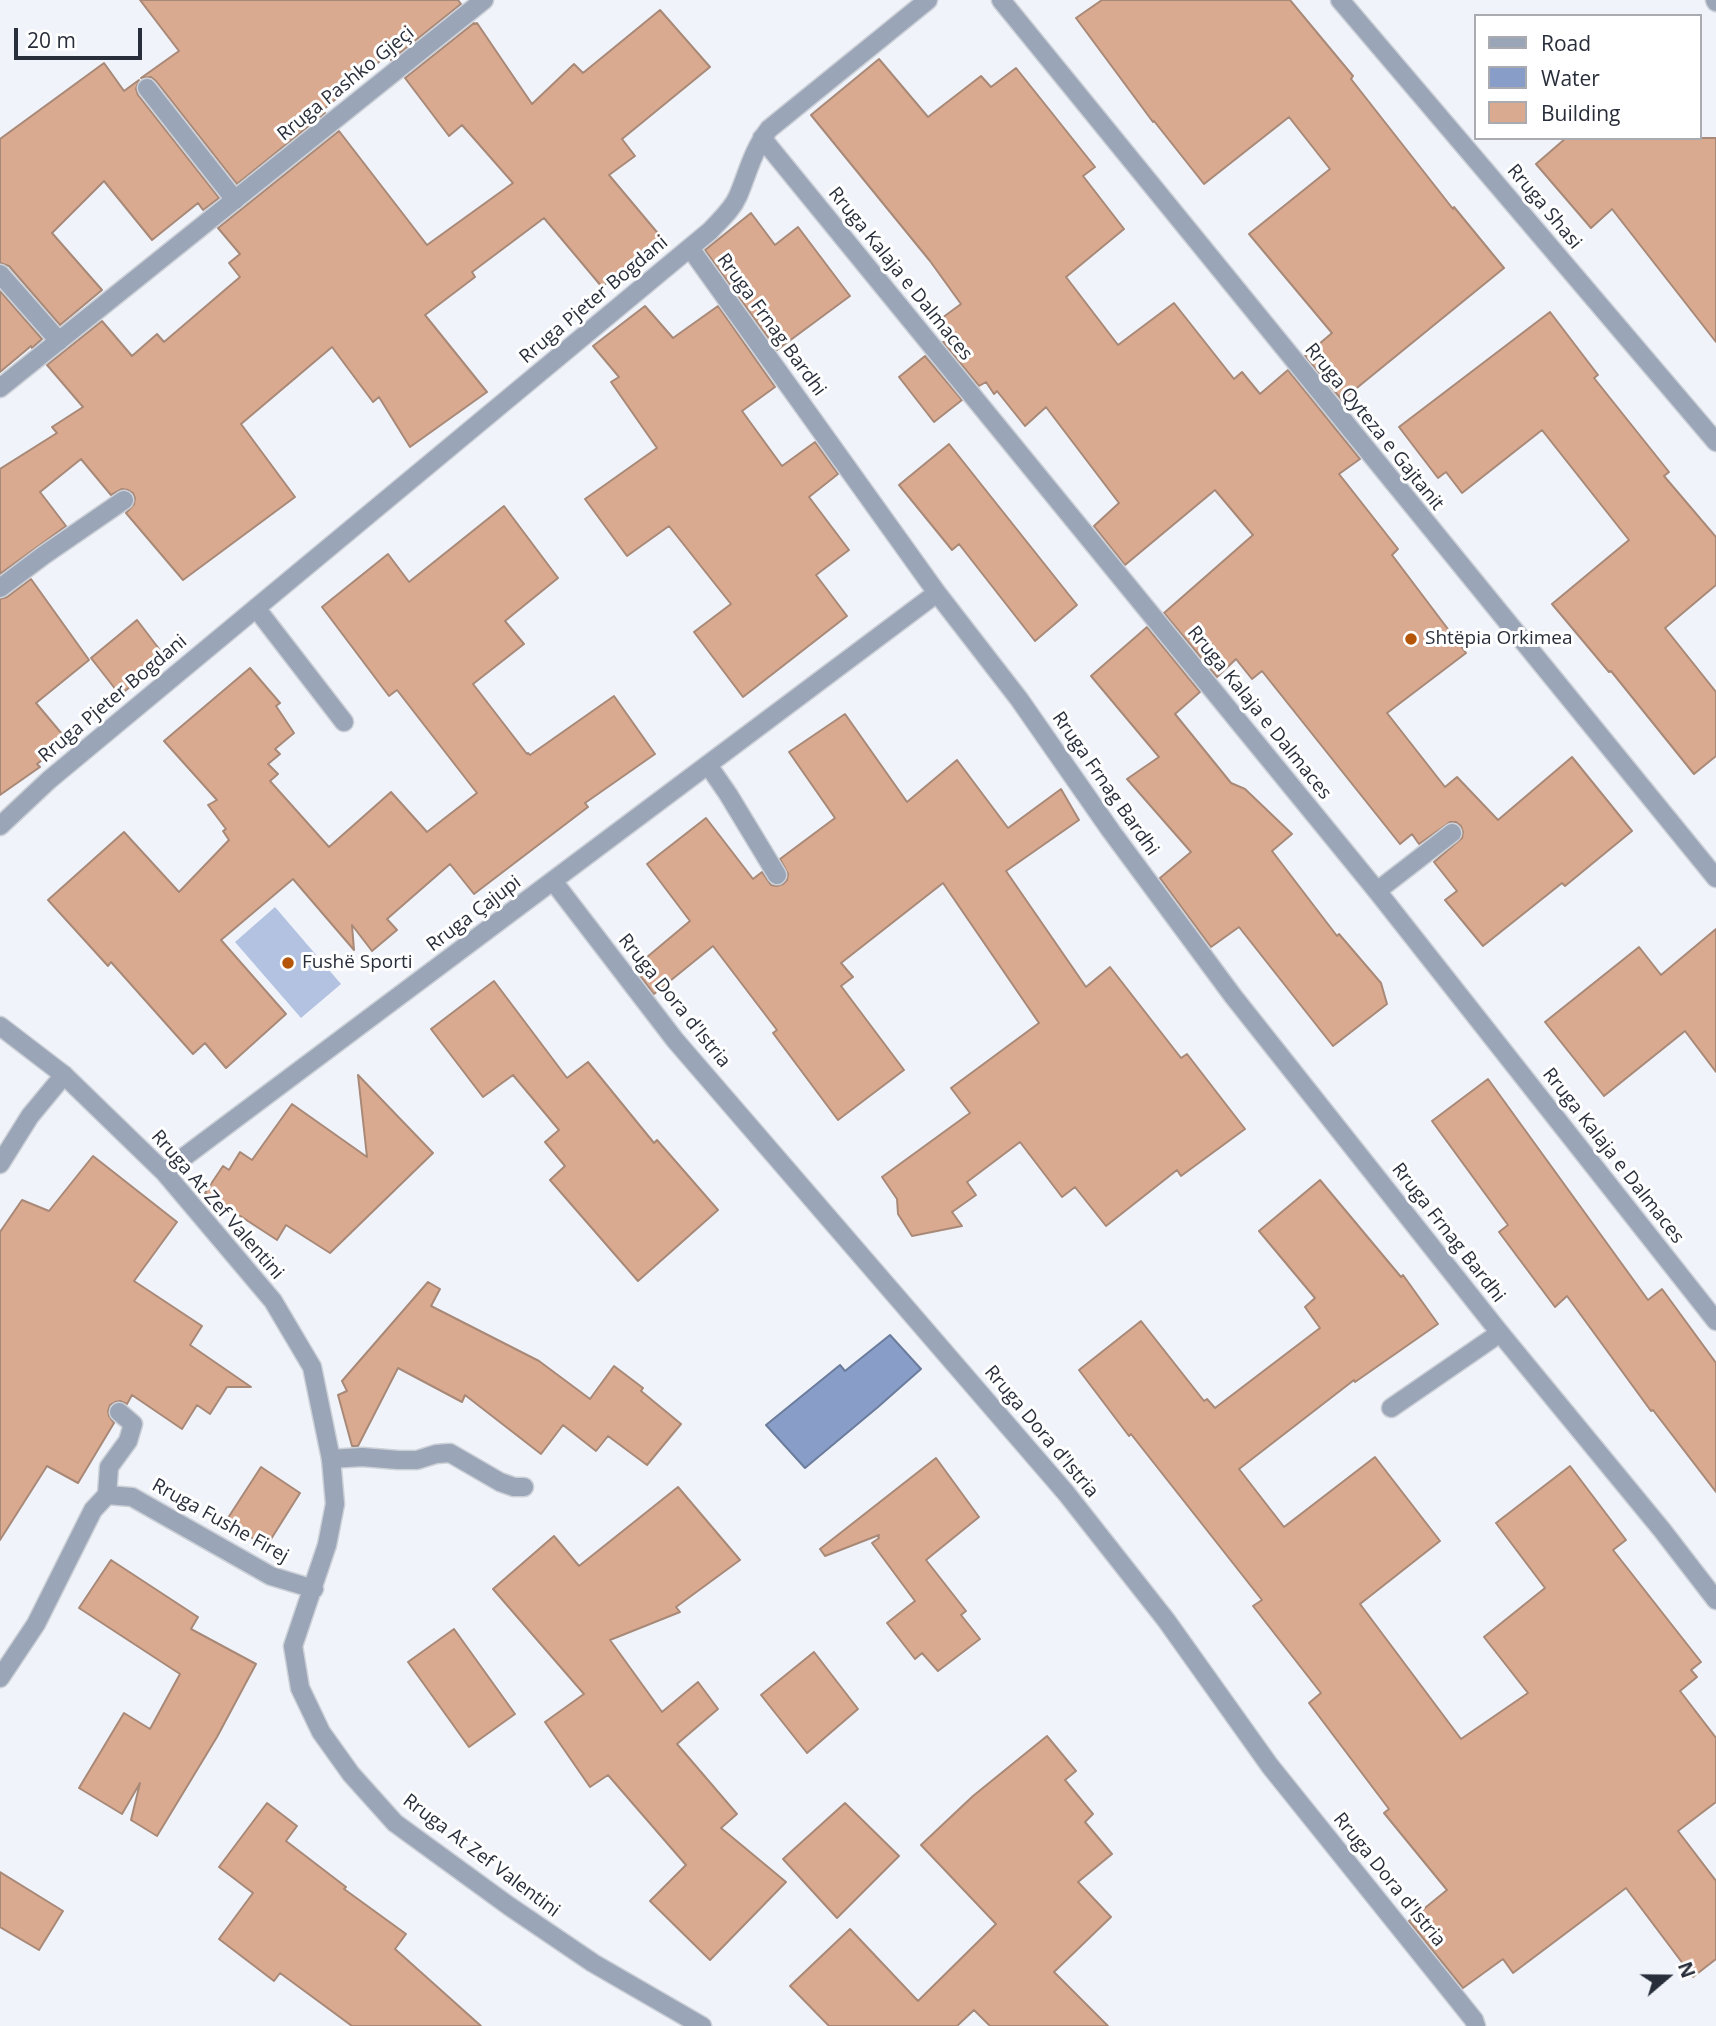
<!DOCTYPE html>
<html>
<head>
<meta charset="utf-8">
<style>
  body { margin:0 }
  #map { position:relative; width:1716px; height:2026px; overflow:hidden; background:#f0f4fa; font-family:"Open Sans",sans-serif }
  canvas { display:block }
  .legend { position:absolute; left:1474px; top:14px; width:228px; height:126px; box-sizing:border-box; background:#fff; border:2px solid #a9abb0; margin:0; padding:9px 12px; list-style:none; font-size:21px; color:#282e3a }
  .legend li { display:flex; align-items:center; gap:14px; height:35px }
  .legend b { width:35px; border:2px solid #a9abb0 }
  .north { position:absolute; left:1632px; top:1942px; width:70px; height:70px; -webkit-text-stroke:5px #fff; paint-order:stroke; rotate:70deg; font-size:19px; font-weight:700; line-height:28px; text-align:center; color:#282e3a }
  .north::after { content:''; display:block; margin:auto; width:24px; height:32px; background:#282e3a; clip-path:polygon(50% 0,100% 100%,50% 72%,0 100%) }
  .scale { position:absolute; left:14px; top:28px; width:128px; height:32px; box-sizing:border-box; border:4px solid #282e3a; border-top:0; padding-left:9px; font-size:21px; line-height:24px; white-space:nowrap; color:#282e3a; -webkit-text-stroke:5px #fff; paint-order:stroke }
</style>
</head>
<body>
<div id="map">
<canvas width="1716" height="2026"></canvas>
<ul class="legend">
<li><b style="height:9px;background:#9ba5b8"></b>Road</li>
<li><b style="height:19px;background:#889ec8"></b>Water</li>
<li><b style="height:19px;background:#daaa90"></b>Building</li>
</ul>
<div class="north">N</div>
<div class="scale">20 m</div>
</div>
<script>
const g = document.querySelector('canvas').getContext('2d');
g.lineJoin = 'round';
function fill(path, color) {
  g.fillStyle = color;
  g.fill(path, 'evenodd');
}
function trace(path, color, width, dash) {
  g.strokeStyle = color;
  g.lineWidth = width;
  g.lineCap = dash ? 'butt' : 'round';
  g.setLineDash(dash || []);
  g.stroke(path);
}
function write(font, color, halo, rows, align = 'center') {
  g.font = font + ' "Open Sans",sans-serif';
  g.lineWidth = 6;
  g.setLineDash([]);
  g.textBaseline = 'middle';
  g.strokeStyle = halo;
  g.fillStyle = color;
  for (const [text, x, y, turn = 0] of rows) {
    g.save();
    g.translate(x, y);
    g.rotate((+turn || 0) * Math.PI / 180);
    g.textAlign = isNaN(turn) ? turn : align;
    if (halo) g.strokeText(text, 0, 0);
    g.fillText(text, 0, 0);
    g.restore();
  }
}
fill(new Path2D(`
  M 275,907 L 341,984 L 301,1018 L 235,942 Z`), '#b2c2e0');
const water = new Path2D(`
  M 890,1335 L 921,1369 L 878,1407 L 805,1468 L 766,1425 L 840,1365 L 845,1371 Z`);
fill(water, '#889ec8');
trace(water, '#6b7c9d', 2);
const building = new Path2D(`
  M 140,0 L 458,0 L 461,4 L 391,60 L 387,55 L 323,110 L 325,113 L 237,184 L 156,81 L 151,77 L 141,78 L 179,51 Z
  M 1102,0 L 1290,0 L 1353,76 L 1351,79 L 1453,209 L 1454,207 L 1504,268 L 1342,400 L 1305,356 L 1332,333 L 1249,234 L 1330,169 L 1289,117 L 1204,184 L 1154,121 L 1153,122 L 1076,18 Z
  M 660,10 L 710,67 L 622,139 L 635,156 L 609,175 L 661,237 L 602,287 L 544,218 L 472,272 L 475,277 L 425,315 L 487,392 L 410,447 L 379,397 L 373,402 L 332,347 L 241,424 L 295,497 L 183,580 L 126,513 L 134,504 L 135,498 L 133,493 L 128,490 L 122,489 L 111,495 L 81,459 L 40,492 L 66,526 L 0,574 L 0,469 L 57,433 L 52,427 L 83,407 L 47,365 L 102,321 L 132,356 L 157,334 L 164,342 L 240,277 L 229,263 L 240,254 L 218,228 L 339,131 L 427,245 L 513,183 L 462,125 L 449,136 L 405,78 L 474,23 L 475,24 L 477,23 L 532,104 L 574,64 L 583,73 Z
  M 879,59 L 928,117 L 981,76 L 991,87 L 1016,68 L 1095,167 L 1083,176 L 1124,229 L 1066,277 L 1118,345 L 1174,303 L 1234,379 L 1242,372 L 1260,394 L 1288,370 L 1360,459 L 1339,474 L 1398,549 L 1392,555 L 1466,653 L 1387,713 L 1445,787 L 1457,777 L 1498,820 L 1572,757 L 1632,831 L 1565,886 L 1562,883 L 1483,946 L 1445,900 L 1457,891 L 1434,862 L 1462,838 L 1463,832 L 1461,826 L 1456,822 L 1450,822 L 1419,844 L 1412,834 L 1400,844 L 1262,671 L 1252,679 L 1236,659 L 1217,677 L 1164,613 L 1253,535 L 1215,490 L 1125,565 L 1094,526 L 1119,503 L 1046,407 L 1025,426 L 997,391 L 994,394 L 986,382 L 979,386 L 943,342 L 950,337 L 938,321 L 961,304 L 930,261 L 811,115 Z
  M 104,63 L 124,91 L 139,80 L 136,89 L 138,95 L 219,198 L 203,210 L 198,203 L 152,240 L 104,181 L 52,233 L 102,290 L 60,325 L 9,266 L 0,263 L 0,139 Z
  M 1566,138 L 1716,138 L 1716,342 L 1612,209 L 1591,228 L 1536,164 Z
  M 751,213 L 775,245 L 798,227 L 850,296 L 777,350 L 705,250 Z
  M 0,291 L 42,339 L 32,348 L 31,346 L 0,372 Z
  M 645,306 L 673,338 L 718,306 L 775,387 L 742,411 L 782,466 L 815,442 L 838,474 L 809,497 L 849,550 L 816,575 L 847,616 L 743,697 L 694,632 L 731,604 L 669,526 L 627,556 L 585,499 L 657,448 L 611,382 L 619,377 L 593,346 Z
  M 1550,312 L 1598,375 L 1594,378 L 1669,472 L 1664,476 L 1716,537 L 1716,585 L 1665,628 L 1716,692 L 1716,756 L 1694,774 L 1611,671 L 1609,672 L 1552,604 L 1629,540 L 1542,430 L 1462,493 L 1446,472 L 1438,478 L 1399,427 Z
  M 925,356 L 962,400 L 934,422 L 899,377 Z
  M 949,444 L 1077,605 L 1035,641 L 959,544 L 952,550 L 899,485 Z
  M 504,506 L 558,578 L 505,621 L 524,644 L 473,684 L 527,754 L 528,753 L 530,755 L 614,696 L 655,754 L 585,803 L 588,807 L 474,894 L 450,864 L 387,919 L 397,930 L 372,951 L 352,925 L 354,950 L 293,879 L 221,940 L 286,1014 L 226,1068 L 205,1043 L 193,1054 L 111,962 L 108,966 L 48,900 L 124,832 L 179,892 L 229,840 L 223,831 L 226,829 L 208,805 L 217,800 L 164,741 L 250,668 L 280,703 L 276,706 L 294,733 L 275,749 L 280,754 L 268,764 L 278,774 L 270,781 L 329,847 L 391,792 L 427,832 L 477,793 L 397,690 L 389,696 L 322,607 L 388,554 L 409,582 Z
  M 31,579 L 89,660 L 36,703 L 67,740 L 37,764 L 40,767 L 0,795 L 0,599 L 7,597 Z
  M 137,620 L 166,658 L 120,695 L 91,658 Z
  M 1147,627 L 1200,692 L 1175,714 L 1231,783 L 1245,789 L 1292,834 L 1272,851 L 1337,936 L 1339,934 L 1381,983 L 1387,1004 L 1333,1046 L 1239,927 L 1211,947 L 1160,878 L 1191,852 L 1127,779 L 1159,757 L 1091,676 Z
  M 845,714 L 907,802 L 957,760 L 1008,828 L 1061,789 L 1079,820 L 1006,871 L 1086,987 L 1110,967 L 1181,1058 L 1187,1054 L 1245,1129 L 1181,1176 L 1177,1170 L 1106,1226 L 1075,1187 L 1062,1197 L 1020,1142 L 967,1182 L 976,1195 L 952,1212 L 962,1226 L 912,1236 L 898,1214 L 897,1199 L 882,1177 L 970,1113 L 951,1088 L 1039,1023 L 943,883 L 841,963 L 853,977 L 841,986 L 904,1070 L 838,1120 L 773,1033 L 777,1030 L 713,946 L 654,994 L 634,968 L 690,921 L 647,864 L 706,818 L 753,879 L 762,872 L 771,885 L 777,886 L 783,884 L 787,880 L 788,874 L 780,859 L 835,818 L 789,752 Z
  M 1716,929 L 1716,1072 L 1685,1031 L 1604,1096 L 1545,1022 L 1639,947 L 1661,975 Z
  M 494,981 L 567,1078 L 588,1062 L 654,1143 L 657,1140 L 718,1210 L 638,1281 L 550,1180 L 565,1166 L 545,1142 L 559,1130 L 513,1075 L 483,1097 L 431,1029 Z
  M 358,1075 L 433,1153 L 330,1253 L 286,1225 L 277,1240 L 205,1193 L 223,1166 L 229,1170 L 240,1152 L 252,1160 L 292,1104 L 367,1157 Z
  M 1488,1079 L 1648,1300 L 1662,1289 L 1716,1363 L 1716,1492 L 1653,1410 L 1651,1411 L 1567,1296 L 1555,1307 L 1499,1232 L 1508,1225 L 1432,1121 Z
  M 93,1156 L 177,1222 L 134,1281 L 202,1326 L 190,1345 L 251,1387 L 227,1387 L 210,1414 L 197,1405 L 182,1429 L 132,1395 L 127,1404 L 120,1401 L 115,1402 L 110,1405 L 108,1411 L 109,1416 L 114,1423 L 78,1483 L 47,1466 L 0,1540 L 0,1232 L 22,1200 L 49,1211 Z
  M 1320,1180 L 1401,1277 L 1403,1275 L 1438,1324 L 1355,1382 L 1354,1380 L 1239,1469 L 1284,1527 L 1375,1457 L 1440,1541 L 1360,1604 L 1461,1739 L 1528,1693 L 1484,1637 L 1545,1588 L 1496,1523 L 1570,1466 L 1626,1540 L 1613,1550 L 1701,1662 L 1691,1670 L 1697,1677 L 1680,1691 L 1716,1738 L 1716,1802 L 1678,1831 L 1716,1881 L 1716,1959 L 1693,1977 L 1626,1888 L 1513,1973 L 1503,1959 L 1463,1988 L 1409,1921 L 1447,1890 L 1384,1813 L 1389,1809 L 1309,1703 L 1321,1693 L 1253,1606 L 1262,1600 L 1131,1434 L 1129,1436 L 1079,1370 L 1141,1321 L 1204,1401 L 1207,1399 L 1215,1408 L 1320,1328 L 1305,1307 L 1315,1298 L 1259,1231 Z
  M 428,1282 L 440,1289 L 431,1306 L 539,1361 L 590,1399 L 614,1366 L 643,1388 L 641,1391 L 681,1424 L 647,1465 L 608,1436 L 596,1451 L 563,1425 L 541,1454 L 465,1395 L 462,1402 L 398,1368 L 358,1446 L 352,1446 L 338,1395 L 347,1391 L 342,1381 Z
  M 936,1458 L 979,1517 L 926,1560 L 966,1611 L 961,1615 L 980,1639 L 938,1671 L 922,1653 L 915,1659 L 887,1623 L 915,1601 L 872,1543 L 879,1538 L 878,1536 L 879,1535 L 825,1556 L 820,1549 Z
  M 261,1467 L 300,1493 L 266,1547 L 226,1521 Z
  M 678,1487 L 740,1560 L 676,1607 L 680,1612 L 610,1640 L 662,1712 L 698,1682 L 718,1709 L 677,1744 L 737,1814 L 721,1828 L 786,1882 L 710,1960 L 650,1901 L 686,1865 L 608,1775 L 590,1787 L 545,1722 L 584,1694 L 493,1589 L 554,1536 L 579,1566 Z
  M 111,1560 L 198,1617 L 191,1629 L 256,1664 L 217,1737 L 157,1836 L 131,1820 L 140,1783 L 122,1814 L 79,1788 L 124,1713 L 150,1729 L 180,1674 L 79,1608 Z
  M 454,1629 L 515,1714 L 469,1747 L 408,1662 Z
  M 814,1652 L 858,1709 L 807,1753 L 761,1695 Z
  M 1047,1736 L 1076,1771 L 1065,1780 L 1093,1814 L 1085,1822 L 1112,1854 L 1078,1882 L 1111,1917 L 1054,1972 L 1108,2026 L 990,2026 L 974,2010 L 957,2026 L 829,2026 L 790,1986 L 850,1929 L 918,2001 L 996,1924 L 921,1845 L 973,1796 Z
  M 267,1803 L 297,1826 L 286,1841 L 346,1887 L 344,1889 L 406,1934 L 395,1949 L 481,2026 L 352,2026 L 280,1973 L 274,1981 L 219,1939 L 253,1893 L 219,1867 Z
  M 845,1803 L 899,1856 L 837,1918 L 783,1859 Z
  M 0,1872 L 63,1911 L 39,1950 L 0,1927 Z`);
fill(building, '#daaa90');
trace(building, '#a88978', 2);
const lane = new Path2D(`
  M 147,88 L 235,200
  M 0,274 L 59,341
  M 0,588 L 44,555 L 124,500
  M 256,608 L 344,722
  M 708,765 L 728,794 L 777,875
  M 1377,891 L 1452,833
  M 0,1164 L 30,1116 L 64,1075
  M 1391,1408 L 1500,1333
  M 331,1459 L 362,1457 L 398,1460 L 417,1460 L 436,1454 L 450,1453 L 500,1482 L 514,1487 L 524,1487
  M 107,1495 L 109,1467 L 128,1441 L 133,1424 L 119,1412`);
const street = new Path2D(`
  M 1001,0 L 1716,878
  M 1340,0 L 1716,442
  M 1715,0 L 1716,2
  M 762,138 L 1377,891 L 1716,1321
  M 690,248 L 937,593 L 1019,699 L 1111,831 L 1233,996 L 1500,1333 L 1662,1530 L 1716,1600
  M 0,388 L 484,0
  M 0,826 L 49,780 L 710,231 C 720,220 732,210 738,196 C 748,172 753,150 769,129 L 928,0
  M 553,881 L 675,1040 L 1066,1493 L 1166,1620 L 1270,1766 L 1474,2020 L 1476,2026
  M 0,1026 L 64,1075 L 164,1172 L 273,1301 L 312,1367 L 331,1459 L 335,1504 L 327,1545 L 293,1646 L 300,1688 L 321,1732 L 351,1774 L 395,1823 L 509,1906 L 593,1963 L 702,2026
  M 164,1172 L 937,593
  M 0,1678 L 36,1624 L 93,1510 L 107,1495 L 132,1497 L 271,1576 L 314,1589`);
trace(lane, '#ccd0d7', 21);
trace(street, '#ccd0d7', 21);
trace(lane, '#9ba5b8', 18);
trace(street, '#9ba5b8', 18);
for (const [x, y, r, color] of [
  [1411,639,7,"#b45508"],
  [288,963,7,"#b45508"]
]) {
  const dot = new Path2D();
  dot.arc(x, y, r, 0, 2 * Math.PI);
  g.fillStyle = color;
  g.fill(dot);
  trace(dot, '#fff', 2.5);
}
write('19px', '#282e3a', '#fff', [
  ["Rruga Pashko Gjeçi",346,84,-39],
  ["Rruga Shasi",1544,207,50],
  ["Rruga Kalaja e Dalmaces",900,274,51],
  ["Rruga Pjeter Bogdani",594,300,-40],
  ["Rruga Frnag Bardhi",771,325,54],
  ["Rruga Qyteza e Gajtanit",1374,427,51],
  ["Rruga Pjeter Bogdani",113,699,-40],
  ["Rruga Kalaja e Dalmaces",1259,713,51],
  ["Rruga Frnag Bardhi",1105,784,55],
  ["Rruga Çajupi",474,914,-37],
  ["Rruga Dora d'Istria",674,1001,51],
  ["Rruga Kalaja e Dalmaces",1613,1156,52],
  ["Rruga At Zef Valentini",217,1205,49],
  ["Rruga Frnag Bardhi",1448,1233,52],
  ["Rruga Dora d'Istria",1041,1432,50],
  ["Rruga Fushe Firej",220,1521,29],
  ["Rruga At Zef Valentini",481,1856,37],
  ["Rruga Dora d'Istria",1389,1880,51]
]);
write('19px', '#282e3a', '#fff', [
  ["Shtëpia Orkimea",1425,639],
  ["Fushë Sporti",302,963]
], 'left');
</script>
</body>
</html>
